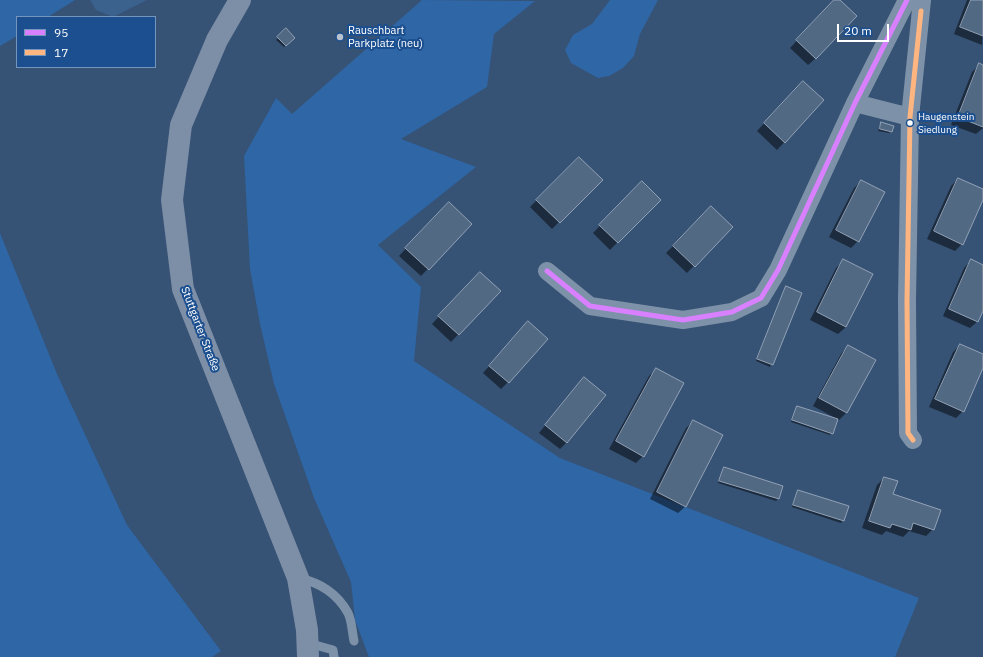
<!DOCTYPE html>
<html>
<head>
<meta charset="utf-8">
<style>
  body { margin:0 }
  #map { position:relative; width:983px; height:657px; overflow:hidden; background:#365274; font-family:"IBM Plex Sans",sans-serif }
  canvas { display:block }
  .legend { position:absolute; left:16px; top:16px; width:140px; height:52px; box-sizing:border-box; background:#1b4f8f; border:1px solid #7695bc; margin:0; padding:5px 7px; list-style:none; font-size:12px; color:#fff }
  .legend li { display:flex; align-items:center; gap:8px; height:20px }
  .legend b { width:20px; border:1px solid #7695bc }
  .scale { position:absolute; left:837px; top:24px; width:52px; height:18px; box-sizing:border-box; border:2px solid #fff; border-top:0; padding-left:5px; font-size:12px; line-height:14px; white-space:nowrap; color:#fff; -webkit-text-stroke:3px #1b4f8f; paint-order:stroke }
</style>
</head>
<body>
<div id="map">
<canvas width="983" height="657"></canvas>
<ul class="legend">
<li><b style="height:5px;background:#d880ff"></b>95</li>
<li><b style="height:5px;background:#ffb580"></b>17</li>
</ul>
<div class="scale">20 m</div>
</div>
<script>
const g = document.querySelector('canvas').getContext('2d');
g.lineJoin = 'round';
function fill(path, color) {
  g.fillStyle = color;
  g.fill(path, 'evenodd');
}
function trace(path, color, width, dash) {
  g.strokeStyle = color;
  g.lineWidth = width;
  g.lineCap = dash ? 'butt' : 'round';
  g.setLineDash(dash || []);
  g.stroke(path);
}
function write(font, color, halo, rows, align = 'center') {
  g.font = font + ' "IBM Plex Sans",sans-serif';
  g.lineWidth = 4;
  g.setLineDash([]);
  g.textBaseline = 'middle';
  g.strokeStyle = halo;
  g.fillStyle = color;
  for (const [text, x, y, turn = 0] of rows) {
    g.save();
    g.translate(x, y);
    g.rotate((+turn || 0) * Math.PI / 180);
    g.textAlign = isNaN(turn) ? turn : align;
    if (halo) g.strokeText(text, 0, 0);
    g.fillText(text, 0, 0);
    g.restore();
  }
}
fill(new Path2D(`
  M 0,0 L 75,0 L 48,17 L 17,17 L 17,36 L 0,46 Z
  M 422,0 L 535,1 L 494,34 L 487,87 L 401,139 L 476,167 L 378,245 L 421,287 L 414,361 L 560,458 L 919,598 L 895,657 L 369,657 L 355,620 L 351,582 L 314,498 L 274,384 L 260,324 L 250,269 L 244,156 L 276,98 L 292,114 Z
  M 610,0 L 658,0 L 640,34 L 634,56 L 623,68 L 609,76 L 598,78 L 571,63 L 565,50 L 573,35 L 592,24 Z
  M 0,233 L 57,374 L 127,525 L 221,651 L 212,657 L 0,657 Z`), '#2f66a5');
fill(new Path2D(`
  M 90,0 L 147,0 L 113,17 L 96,10 Z`), '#3b618d');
fill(new Path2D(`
  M 835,0 L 838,0 L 816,58 L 808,65 L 790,48 Z
  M 967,0 L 983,0 L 982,45 L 954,34 Z
  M 286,30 L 294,38 L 284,47 L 276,40 Z
  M 979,65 L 983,66 L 983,128 L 976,134 L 951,125 L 972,72 Z
  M 796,89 L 823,100 L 777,150 L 757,131 Z
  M 882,124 L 891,131 L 889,133 L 878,131 Z
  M 579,158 L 601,180 L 552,229 L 530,207 Z
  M 958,179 L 983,190 L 983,198 L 962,244 L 955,251 L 927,239 L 951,186 Z
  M 861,181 L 858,241 L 851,248 L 829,237 L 854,188 Z
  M 642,182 L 659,200 L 610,250 L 593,233 Z
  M 711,208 L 731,227 L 687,273 L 666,253 Z
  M 442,210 L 471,224 L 421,276 L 399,256 Z
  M 971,260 L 983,266 L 983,309 L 978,321 L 970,328 L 943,316 L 964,268 Z
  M 843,261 L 846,327 L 838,334 L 810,320 L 836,268 Z
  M 473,280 L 499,291 L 451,342 L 432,324 Z
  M 787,287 L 801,293 L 770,367 L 756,361 Z
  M 521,330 L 508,382 L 501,389 L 483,373 Z
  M 960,345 L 983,355 L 983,366 L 963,411 L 956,418 L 929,407 L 953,352 Z
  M 848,346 L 875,361 L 846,413 L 839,420 L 813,406 L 841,354 Z
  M 657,369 L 643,456 L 636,463 L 609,449 L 649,376 Z
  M 584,378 L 567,442 L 560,449 L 539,433 Z
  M 797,407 L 832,433 L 830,435 L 791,422 Z
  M 694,421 L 686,506 L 678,513 L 650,499 L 686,428 Z
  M 724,468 L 782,486 L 778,499 L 776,501 L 718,483 Z
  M 884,478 L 892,494 L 933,529 L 926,536 L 909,531 L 903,537 L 886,531 L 882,535 L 862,528 L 877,485 Z
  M 798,491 L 843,520 L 841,523 L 792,507 Z`), '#0007');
const building = new Path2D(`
  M 834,0 L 840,0 L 857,16 L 816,59 L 796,40 Z
  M 971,0 L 983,0 L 983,36 L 960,27 Z
  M 286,28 L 295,38 L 286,46 L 277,37 Z
  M 979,63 L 983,65 L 983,127 L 958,117 Z
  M 803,81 L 824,100 L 785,143 L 764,123 Z
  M 881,122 L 894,126 L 892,132 L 880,129 Z
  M 579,157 L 603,180 L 560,223 L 536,200 Z
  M 958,178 L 983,189 L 983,200 L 963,245 L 934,231 Z
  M 861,180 L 885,192 L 859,242 L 836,230 Z
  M 642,181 L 661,200 L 618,243 L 599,225 Z
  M 449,202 L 472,224 L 429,270 L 405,248 Z
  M 711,206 L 733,227 L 695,267 L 673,246 Z
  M 843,259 L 873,274 L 846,327 L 817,312 Z
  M 971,259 L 983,265 L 983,311 L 978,322 L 949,309 Z
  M 480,272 L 501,291 L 459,335 L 438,316 Z
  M 786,286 L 802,293 L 773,365 L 757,359 Z
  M 528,321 L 548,339 L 509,383 L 489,366 Z
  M 960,344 L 983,354 L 983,368 L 964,412 L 935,399 Z
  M 848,345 L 876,360 L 847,413 L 819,398 Z
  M 656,368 L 684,383 L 644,457 L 616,441 Z
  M 584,377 L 606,395 L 567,443 L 545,425 Z
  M 797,406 L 838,419 L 833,434 L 792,420 Z
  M 693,420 L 723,435 L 686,507 L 657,492 Z
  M 724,467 L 783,486 L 779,499 L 719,481 Z
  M 884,477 L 898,481 L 893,494 L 941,510 L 934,530 L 913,523 L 911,530 L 892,524 L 890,528 L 869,521 Z
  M 798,490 L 849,506 L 844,521 L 793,505 Z`);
fill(building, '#526984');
trace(building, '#92a2b6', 1);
trace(new Path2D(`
  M 298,578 C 318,582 337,593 348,613 C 352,621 352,632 354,641
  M 308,643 L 333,650 L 334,657`), '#7d92a8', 9);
trace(new Path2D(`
  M 855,103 L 910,117
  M 547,271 L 590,306 L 683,320 L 732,312 L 761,298 L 778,270 L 855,103 L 907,0
  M 913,440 L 908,433 L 907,301 L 910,117 L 922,0`), '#7d92a8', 18);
trace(new Path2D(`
  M 240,0 L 217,40 L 181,125 L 172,200 L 183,289 L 298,578 L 307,630 L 308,657`), '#7d8ea7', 22);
trace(new Path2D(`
  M 547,271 L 590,306 L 683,320 L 732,312 L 761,298 L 778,270 L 855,103 L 907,0`), '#d880ff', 5);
trace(new Path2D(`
  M 913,440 L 908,433 L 907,301 L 910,117 L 921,11`), '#ffb580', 5);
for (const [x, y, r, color] of [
  [340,37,4,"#b9c2ce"],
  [910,123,3.5,"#fff"]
]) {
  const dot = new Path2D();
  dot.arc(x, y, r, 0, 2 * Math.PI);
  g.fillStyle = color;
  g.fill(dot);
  trace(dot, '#1b4f8f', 1.5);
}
write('10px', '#fff', '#1b4f8f', [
  ["Haugenstein",918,117],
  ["Siedlung",918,130]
], 'left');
write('11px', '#fff', '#1b4f8f', [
  ["Rauschbart",348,31],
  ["Parkplatz (neu)",348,44]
], 'left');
write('11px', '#fff', '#1b4f8f', [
  ["Stuttgarter Straße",200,329,69]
]);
</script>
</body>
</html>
